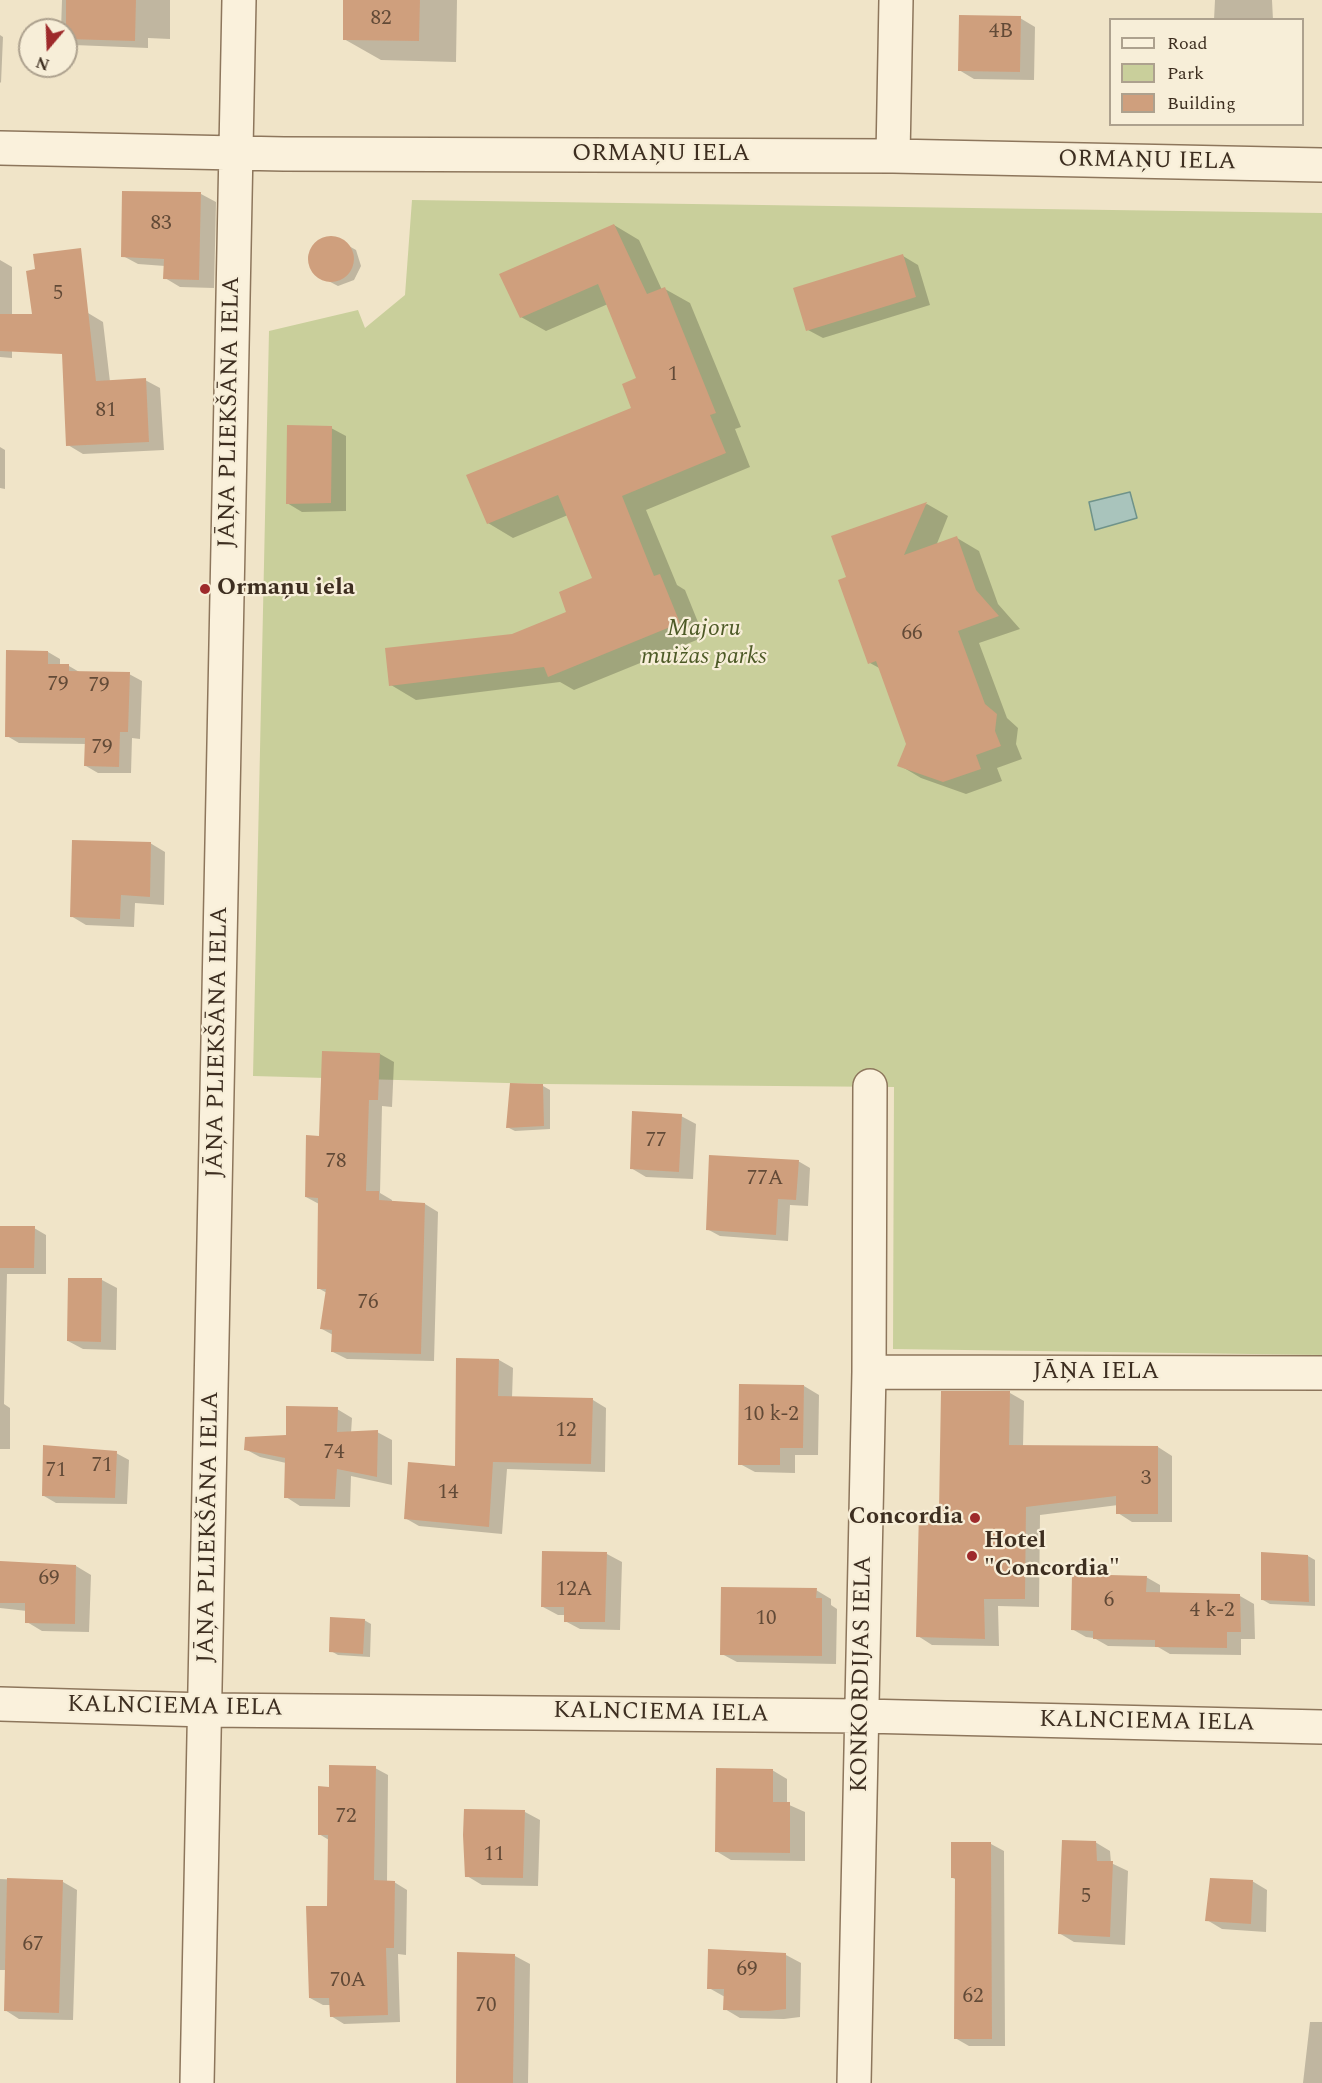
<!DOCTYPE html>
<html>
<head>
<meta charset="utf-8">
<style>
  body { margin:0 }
  #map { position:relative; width:1322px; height:2083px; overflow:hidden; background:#f0e4c8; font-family:Spectral,serif }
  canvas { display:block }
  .legend { position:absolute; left:1109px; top:18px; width:195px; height:108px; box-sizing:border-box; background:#f7eed8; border:2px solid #ada18e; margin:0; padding:8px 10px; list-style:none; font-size:18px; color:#3d2e20 }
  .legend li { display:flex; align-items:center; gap:12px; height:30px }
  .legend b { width:30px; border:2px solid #ada18e }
  .north { position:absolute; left:18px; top:18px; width:60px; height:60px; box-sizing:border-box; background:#f7eed8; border:2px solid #ada18e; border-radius:50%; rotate:199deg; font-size:16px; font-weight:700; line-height:24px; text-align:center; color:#3d2e20 }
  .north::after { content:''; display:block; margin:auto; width:21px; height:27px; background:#9e2a2b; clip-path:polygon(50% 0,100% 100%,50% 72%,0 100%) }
</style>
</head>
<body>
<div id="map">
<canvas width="1322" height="2083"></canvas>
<ul class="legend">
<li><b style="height:8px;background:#faf1dc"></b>Road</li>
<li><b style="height:16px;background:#c9cf9b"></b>Park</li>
<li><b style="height:16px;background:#cf9f7d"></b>Building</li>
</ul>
<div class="north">N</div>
</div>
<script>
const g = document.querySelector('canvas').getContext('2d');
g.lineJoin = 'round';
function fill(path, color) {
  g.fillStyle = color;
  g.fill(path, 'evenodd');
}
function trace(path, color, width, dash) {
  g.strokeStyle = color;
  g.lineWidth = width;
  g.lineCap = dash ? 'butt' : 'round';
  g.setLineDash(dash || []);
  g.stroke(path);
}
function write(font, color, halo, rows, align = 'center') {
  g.font = font + ' Spectral,serif';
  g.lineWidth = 4.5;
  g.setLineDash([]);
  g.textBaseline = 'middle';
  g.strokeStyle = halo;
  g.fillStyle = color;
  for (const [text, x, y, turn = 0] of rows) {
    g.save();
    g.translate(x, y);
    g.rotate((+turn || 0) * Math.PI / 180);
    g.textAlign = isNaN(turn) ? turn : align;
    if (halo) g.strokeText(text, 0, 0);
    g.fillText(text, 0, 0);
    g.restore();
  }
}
fill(new Path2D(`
  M 412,200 L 1322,213 L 1322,1355 L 893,1349 L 894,1087 L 543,1084 L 253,1076 L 269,331 L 358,310 L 365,328 L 405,295 Z`), '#c9cf9b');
const water = new Path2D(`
  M 1130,492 L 1137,518 L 1095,530 L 1089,502 Z`);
fill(water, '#a9c4bc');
trace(water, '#6f938a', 1.5);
fill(new Path2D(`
  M 62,0 L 170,0 L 170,39 L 148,38 L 148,48 L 74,45 L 66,40 L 66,30 L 61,30 Z
  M 345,0 L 457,0 L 456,62 L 381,60 L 344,39 Z
  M 1215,0 L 1272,0 L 1273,20 L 1214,20 Z
  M 1020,18 L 1035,27 L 1034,80 L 974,79 L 959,70 Z
  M 0,35 L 3,37 L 1,83 L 0,82 Z
  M 201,194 L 216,202 L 214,288 L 180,287 L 165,278 L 165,266 L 138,264 L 123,256 Z
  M 614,225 L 639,240 L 662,290 L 665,289 L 690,303 L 741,427 L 735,429 L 750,467 L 646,510 L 677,585 L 685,590 L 704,637 L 574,690 L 560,682 L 416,700 L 391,685 L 568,613 L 594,579 L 568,515 L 513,538 L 488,523 L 633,408 L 638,379 L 608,304 L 546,331 L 521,317 Z
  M 333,237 L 356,250 L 361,266 L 354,280 L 338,286 L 313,273 L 308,257 L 316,243 Z
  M 903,256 L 918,265 L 930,305 L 823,338 L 808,330 Z
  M 0,260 L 12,267 L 12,358 L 0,357 Z
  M 88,313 L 103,322 L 110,382 L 145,380 L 160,388 L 164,450 L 83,454 L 68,445 Z
  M 331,428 L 346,436 L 346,511 L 302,512 L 287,503 Z
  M 0,447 L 5,450 L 5,489 L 0,488 Z
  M 927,504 L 948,516 L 936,546 L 957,538 L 979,551 L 998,604 L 1020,629 L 979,643 L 1007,718 L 1018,728 L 1016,744 L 1022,759 L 997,768 L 1002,781 L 966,794 L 921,778 L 899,765 L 908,744 L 881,669 L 870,663 L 848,578 L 833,537 Z
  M 48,652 L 60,659 L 60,665 L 69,666 L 81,673 L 129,674 L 142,681 L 140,739 L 132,738 L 131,773 L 98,773 L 86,766 L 86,744 L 19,743 L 7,736 Z
  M 150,843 L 165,852 L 164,905 L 135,903 L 134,927 L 86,925 L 71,916 Z
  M 324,1053 L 380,1054 L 394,1062 L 392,1107 L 382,1106 L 380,1193 L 392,1200 L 392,1202 L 425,1204 L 438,1212 L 434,1361 L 347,1359 L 333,1352 L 333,1335 L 322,1329 L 327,1293 L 318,1288 L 319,1204 L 306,1197 L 320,1138 Z
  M 543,1086 L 550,1090 L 550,1129 L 515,1131 L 507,1127 Z
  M 681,1116 L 696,1124 L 693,1179 L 646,1177 L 631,1168 Z
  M 798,1161 L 810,1168 L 808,1206 L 790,1205 L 788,1241 L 720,1236 L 707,1229 Z
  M 0,1227 L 34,1228 L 46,1235 L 46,1274 L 7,1274 L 4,1404 L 10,1408 L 10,1449 L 0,1449 Z
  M 102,1280 L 117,1288 L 116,1350 L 83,1349 L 68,1341 Z
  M 499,1360 L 513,1368 L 512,1398 L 593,1400 L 606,1408 L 605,1472 L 507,1469 L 502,1534 L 419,1526 L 405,1518 L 456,1468 Z
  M 804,1386 L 819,1395 L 818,1455 L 795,1455 L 795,1473 L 755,1472 L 740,1464 Z
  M 1010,1393 L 1024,1401 L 1023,1446 L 1158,1447 L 1172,1456 L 1172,1522 L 1132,1522 L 1118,1513 L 1118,1505 L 1040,1515 L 1039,1607 L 998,1606 L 999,1646 L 932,1645 L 918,1636 L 941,1514 Z
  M 337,1409 L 352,1418 L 351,1433 L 377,1432 L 392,1440 L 392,1485 L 351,1476 L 350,1507 L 300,1506 L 286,1497 L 286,1463 L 260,1457 L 245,1449 L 287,1437 Z
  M 116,1453 L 129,1460 L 127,1504 L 56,1503 L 44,1496 Z
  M 607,1554 L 622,1562 L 620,1630 L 580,1629 L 565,1621 L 565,1615 L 558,1615 L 543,1607 Z
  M 1308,1556 L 1315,1560 L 1315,1606 L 1270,1604 L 1263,1600 Z
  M 0,1563 L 76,1566 L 91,1575 L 89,1632 L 42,1631 L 27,1622 L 27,1611 L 0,1608 Z
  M 1146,1577 L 1160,1585 L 1160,1594 L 1240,1596 L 1254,1604 L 1255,1639 L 1241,1639 L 1241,1655 L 1170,1654 L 1158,1647 L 1108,1646 L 1094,1638 L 1086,1637 L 1072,1629 Z
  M 816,1590 L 831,1599 L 831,1605 L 837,1609 L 836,1664 L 737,1662 L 722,1654 Z
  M 364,1620 L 371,1624 L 370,1657 L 338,1655 L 331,1651 Z
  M 375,1768 L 388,1775 L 387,1882 L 394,1882 L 407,1890 L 406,1955 L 398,1954 L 400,2022 L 344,2024 L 331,2016 L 331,2005 L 323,2005 L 310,1998 L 328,1908 L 329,1840 L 319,1834 L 330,1788 Z
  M 772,1770 L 787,1779 L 787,1804 L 805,1812 L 805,1861 L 731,1860 L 716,1851 Z
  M 525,1812 L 540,1820 L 538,1886 L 482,1885 L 467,1876 Z
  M 1095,1842 L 1110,1851 L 1111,1863 L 1128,1871 L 1125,1945 L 1074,1942 L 1059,1933 Z
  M 991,1844 L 1004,1851 L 1005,2046 L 969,2046 L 955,2038 L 957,1880 L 953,1878 Z
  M 0,1879 L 63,1882 L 77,1890 L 73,2020 L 19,2019 L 5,2010 L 6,1970 L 0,1970 Z
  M 1252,1881 L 1267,1890 L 1266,1932 L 1222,1929 L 1207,1920 Z
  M 709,1951 L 786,1955 L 801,1963 L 800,2017 L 784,2019 L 740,2018 L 725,2009 L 725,1997 L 709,1988 Z
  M 515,1956 L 530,1964 L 528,2083 L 461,2083 Z
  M 1310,2022 L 1322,2022 L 1322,2083 L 1303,2083 Z`), '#0003');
fill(new Path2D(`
  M 66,0 L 136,0 L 135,41 L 66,39 Z
  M 343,0 L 420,0 L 419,41 L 343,40 Z
  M 959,15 L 1021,16 L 1020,72 L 958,71 Z
  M 122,191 L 201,192 L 199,280 L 163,279 L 164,259 L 121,257 Z
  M 614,224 L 647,294 L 665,287 L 716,413 L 710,415 L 726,453 L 622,496 L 654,576 L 660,574 L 680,623 L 548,677 L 544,667 L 389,686 L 385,648 L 512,634 L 566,612 L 559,592 L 592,578 L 558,495 L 487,524 L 466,475 L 631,408 L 622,384 L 636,378 L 598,284 L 520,318 L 499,274 Z
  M308 259a23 23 0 1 1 46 0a23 23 0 1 1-46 0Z
  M 81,248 L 96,381 L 146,378 L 149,442 L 66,446 L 62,354 L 0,351 L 0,314 L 32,314 L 26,271 L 35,269 L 33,254 Z
  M 903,254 L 916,297 L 806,331 L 793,288 Z
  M 287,425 L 332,426 L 331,503 L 286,504 Z
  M 927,502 L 904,555 L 957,536 L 976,590 L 999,616 L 958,631 L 985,704 L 997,714 L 995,731 L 1001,746 L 976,755 L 981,769 L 943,782 L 897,766 L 906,744 L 876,661 L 868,664 L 838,580 L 846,577 L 831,536 Z
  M 6,650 L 48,651 L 48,664 L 69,664 L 69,671 L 130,672 L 128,732 L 120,732 L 119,767 L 84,766 L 85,738 L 5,737 Z
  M 72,840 L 151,842 L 150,897 L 121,895 L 120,919 L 70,917 Z
  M 322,1051 L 380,1053 L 378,1100 L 369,1100 L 366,1191 L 379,1191 L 379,1200 L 425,1203 L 421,1354 L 331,1352 L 332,1330 L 320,1329 L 326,1289 L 317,1289 L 318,1198 L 305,1197 L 306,1135 L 319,1136 Z
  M 510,1083 L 543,1084 L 544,1126 L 506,1128 Z
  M 632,1111 L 682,1114 L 679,1172 L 630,1169 Z
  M 709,1155 L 799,1160 L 796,1200 L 778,1199 L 776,1235 L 706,1230 Z
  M 0,1226 L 35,1226 L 34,1268 L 0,1268 Z
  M 68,1278 L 102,1278 L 101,1342 L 67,1341 Z
  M 456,1358 L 499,1359 L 498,1396 L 593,1398 L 591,1464 L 493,1462 L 489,1527 L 404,1519 L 408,1462 L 455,1466 Z
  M 739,1384 L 804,1385 L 803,1448 L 780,1448 L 780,1465 L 738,1465 Z
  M 941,1391 L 1010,1391 L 1009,1445 L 1158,1446 L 1158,1514 L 1116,1514 L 1116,1496 L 1026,1507 L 1025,1599 L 984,1599 L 985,1639 L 916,1637 L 919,1511 L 939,1512 Z
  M 286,1406 L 338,1407 L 337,1432 L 378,1430 L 377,1477 L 337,1469 L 335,1499 L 284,1498 L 285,1458 L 244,1450 L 245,1437 L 286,1435 Z
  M 43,1445 L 117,1451 L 115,1498 L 42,1496 Z
  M 542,1551 L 607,1552 L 605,1622 L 564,1622 L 564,1607 L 541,1607 Z
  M 1261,1552 L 1308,1555 L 1309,1602 L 1261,1600 Z
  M 0,1561 L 76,1565 L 75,1624 L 25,1623 L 25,1603 L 0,1603 Z
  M 1072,1574 L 1147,1576 L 1146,1592 L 1240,1594 L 1241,1632 L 1227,1632 L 1227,1648 L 1155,1647 L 1155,1640 L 1093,1639 L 1093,1631 L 1071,1630 Z
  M 721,1587 L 817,1588 L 816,1598 L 822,1598 L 822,1656 L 720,1655 Z
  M 330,1617 L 365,1619 L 363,1654 L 329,1652 Z
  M 329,1765 L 376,1766 L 374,1880 L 395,1881 L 394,1948 L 386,1948 L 388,2015 L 330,2017 L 329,1998 L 309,1998 L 306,1906 L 327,1906 L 328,1835 L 318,1835 L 318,1786 L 329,1787 Z
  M 716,1768 L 773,1769 L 773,1802 L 790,1802 L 790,1853 L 715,1852 Z
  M 464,1809 L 525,1810 L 523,1878 L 465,1877 L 463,1835 Z
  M 1062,1840 L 1096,1841 L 1097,1861 L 1113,1861 L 1110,1937 L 1058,1934 Z
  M 951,1842 L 991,1842 L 992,2039 L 954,2039 L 955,1878 L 951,1878 Z
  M 7,1878 L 63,1880 L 59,2013 L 4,2011 Z
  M 1210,1878 L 1253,1880 L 1251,1924 L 1205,1921 Z
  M 708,1949 L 786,1953 L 786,2009 L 768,2011 L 723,2010 L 724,1989 L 707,1989 Z
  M 457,1952 L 515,1954 L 513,2083 L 456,2083 Z`), '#cf9f7d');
const minor = new Path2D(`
  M 0,148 L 284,154 L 893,156 L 1322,165
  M 893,156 L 896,0
  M 869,1372 L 1322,1373
  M 0,1704 L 206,1710 L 863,1716 L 1322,1727
  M 197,2083 L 239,0
  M 854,2083 L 869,1372 L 870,1086`);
trace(minor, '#8d765c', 36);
trace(minor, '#faf1dc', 33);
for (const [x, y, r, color] of [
  [205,589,6,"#9e2a2b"],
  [975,1518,6,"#9e2a2b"],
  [972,1556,6,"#9e2a2b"]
]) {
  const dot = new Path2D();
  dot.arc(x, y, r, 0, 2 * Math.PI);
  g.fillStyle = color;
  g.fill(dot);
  trace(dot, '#f7eed8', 2);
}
write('21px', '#624a37', null, [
  ["82",381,20],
  ["4B",1001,33],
  ["83",161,225],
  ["5",58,295],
  ["1",673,376],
  ["81",106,412],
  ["66",912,635],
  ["79",58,686],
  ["79",99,687],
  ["79",102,749],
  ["77",656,1142],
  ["78",336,1163],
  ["77A",765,1180],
  ["76",368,1304],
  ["10 k-2",771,1416],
  ["12",566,1432],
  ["74",334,1454],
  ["71",102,1467],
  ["71",56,1472],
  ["3",1146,1480],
  ["14",448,1494],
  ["69",49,1580],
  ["12A",574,1591],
  ["6",1109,1602],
  ["4 k-2",1212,1612],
  ["10",766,1620],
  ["72",346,1818],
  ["11",494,1856],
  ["5",1086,1898],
  ["67",33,1946],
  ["69",747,1971],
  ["70A",348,1982],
  ["62",973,1998],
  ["70",486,2007]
]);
write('24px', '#3d2e20', '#f7eed8', [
  ["ORMAŅU IELA",661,155],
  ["ORMAŅU IELA",1147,162,1],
  ["JĀŅA PLIEKŠĀNA IELA",231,412,-89],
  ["JĀŅA PLIEKŠĀNA IELA",219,1042,-89],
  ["JĀŅA IELA",1096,1373],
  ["JĀŅA PLIEKŠĀNA IELA",210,1527,-89],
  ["KONKORDIJAS IELA",863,1674,-89],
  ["KALNCIEMA IELA",175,1708,1],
  ["KALNCIEMA IELA",661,1714,1],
  ["KALNCIEMA IELA",1147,1723,1]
]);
write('bold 24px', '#3d2e20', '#f7eed8', [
  ["Ormaņu iela",217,589],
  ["Concordia",963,1518,"right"],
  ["Hotel",984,1542],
  ["\"Concordia\"",984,1570]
], 'left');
write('italic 24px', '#4d5a26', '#f7eed8', [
  ["Majoru",704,630],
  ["muižas parks",704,658]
]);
</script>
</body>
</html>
